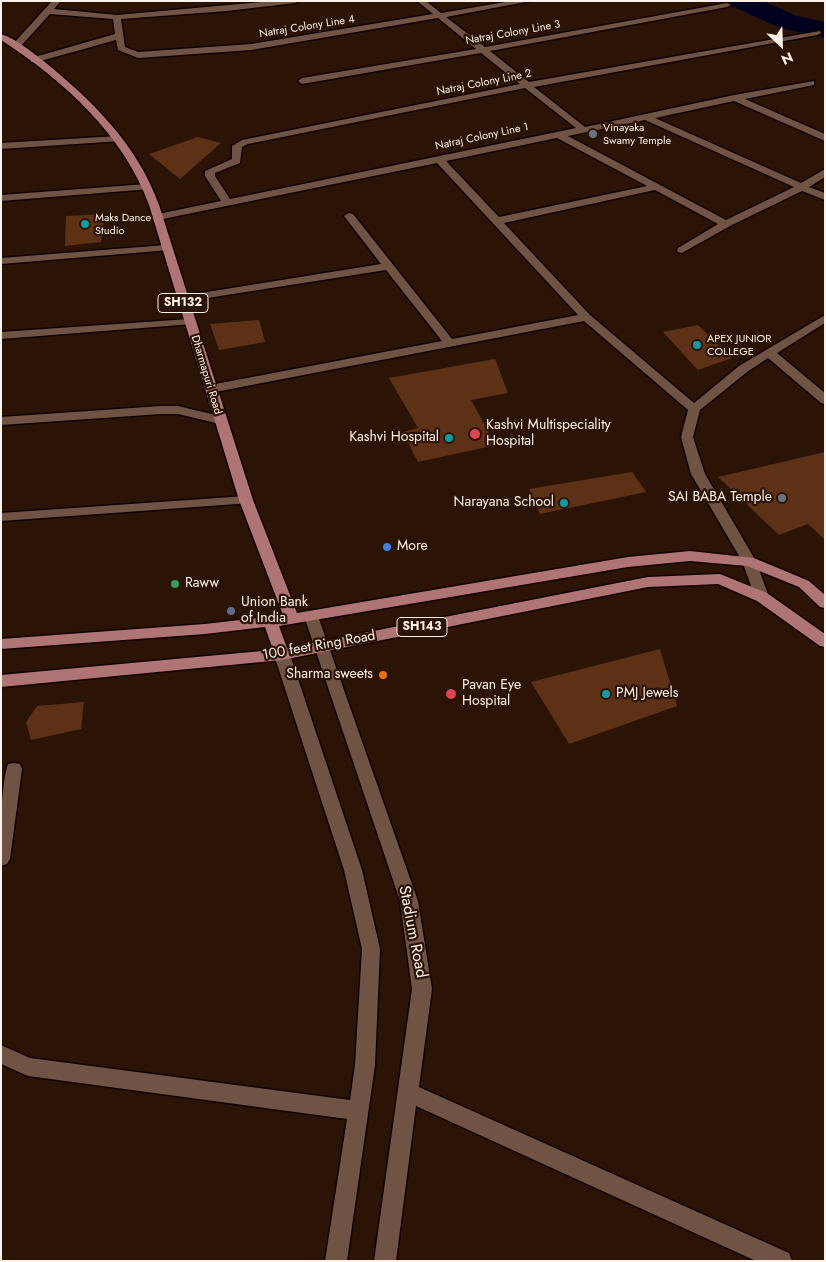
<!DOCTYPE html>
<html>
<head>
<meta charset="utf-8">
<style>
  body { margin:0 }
  #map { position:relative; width:826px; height:1262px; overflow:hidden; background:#2b1406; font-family:Jost,sans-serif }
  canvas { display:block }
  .frame { position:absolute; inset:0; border:2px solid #fff1ea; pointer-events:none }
  .north { position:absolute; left:756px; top:20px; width:50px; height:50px; -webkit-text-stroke:4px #2b1406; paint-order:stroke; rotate:156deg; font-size:14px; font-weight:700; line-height:20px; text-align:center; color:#fff1ea }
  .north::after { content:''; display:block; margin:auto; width:18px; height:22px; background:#fff1ea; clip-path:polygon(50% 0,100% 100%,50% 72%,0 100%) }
</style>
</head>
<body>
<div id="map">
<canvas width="826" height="1262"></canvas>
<div class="frame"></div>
<div class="north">N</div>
</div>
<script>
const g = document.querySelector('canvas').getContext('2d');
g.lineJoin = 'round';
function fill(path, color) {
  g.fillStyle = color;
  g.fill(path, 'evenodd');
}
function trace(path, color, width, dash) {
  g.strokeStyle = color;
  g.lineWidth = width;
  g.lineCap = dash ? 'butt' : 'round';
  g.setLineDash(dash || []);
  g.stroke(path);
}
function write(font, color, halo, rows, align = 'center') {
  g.font = font + ' Jost,sans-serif';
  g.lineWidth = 4.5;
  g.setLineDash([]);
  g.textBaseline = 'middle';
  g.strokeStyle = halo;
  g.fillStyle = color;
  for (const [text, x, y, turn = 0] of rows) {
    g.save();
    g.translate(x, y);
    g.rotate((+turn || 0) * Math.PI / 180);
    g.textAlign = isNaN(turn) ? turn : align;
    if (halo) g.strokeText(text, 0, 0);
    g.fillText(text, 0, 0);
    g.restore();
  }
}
fill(new Path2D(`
  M 728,1 L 763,1 L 797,16 L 825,22 L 825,38 L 780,28 L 732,6 Z`), '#00001f');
fill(new Path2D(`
  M 198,137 L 221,143 L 180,179 L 149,154 Z
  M 105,214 L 101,242 L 65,246 L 66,216 Z
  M 259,320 L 265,342 L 219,350 L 210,324 Z
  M 698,325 L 732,358 L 698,370 L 663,332 Z
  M 495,359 L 508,393 L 471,400 L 496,445 L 418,462 L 403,432 L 418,428 L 389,378 Z
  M 825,452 L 825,540 L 808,524 L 779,535 L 718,477 Z
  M 632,472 L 646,492 L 540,514 L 529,489 Z
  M 660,649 L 677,706 L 569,744 L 531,682 Z
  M 84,702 L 81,729 L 31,740 L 26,722 L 37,706 Z`), '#5d3115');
const minor = new Path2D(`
  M 52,1 L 61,1 L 54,9 L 117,15 L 273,1 L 299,1 L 295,3 L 227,11 L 121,19 L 125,47 L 138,52 L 251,44 L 433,14 L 417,1 L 426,1 L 441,13 L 511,1 L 531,1 L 446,17 L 485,47 L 727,3 L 731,5 L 727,7 L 490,51 L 529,82 L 820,31 L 821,33 L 817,35 L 534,87 L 585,127 L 734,95 L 814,81 L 814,85 L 745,99 L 825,134 L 825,141 L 734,101 L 655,118 L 801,183 L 825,169 L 825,177 L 809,187 L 825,193 L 825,200 L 802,191 L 730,226 L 682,253 L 678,252 L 677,250 L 678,248 L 718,224 L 655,190 L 504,223 L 590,315 L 694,403 L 739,366 L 825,315 L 825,323 L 777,353 L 825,393 L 825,404 L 821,403 L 768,358 L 747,372 L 700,410 L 693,437 L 705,474 L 756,561 L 769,597 L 767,601 L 757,601 L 755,597 L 742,561 L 691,474 L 681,437 L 688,410 L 584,321 L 210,393 L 204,389 L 210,385 L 442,341 L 386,270 L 182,302 L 176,299 L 182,296 L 381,264 L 344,216 L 349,213 L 353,214 L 452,339 L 578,315 L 437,163 L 158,220 L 153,217 L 158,214 L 221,201 L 205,176 L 205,171 L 232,159 L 232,146 L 242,140 L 520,84 L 481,53 L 302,84 L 298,81 L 302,78 L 476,49 L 438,18 L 251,50 L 138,58 L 118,50 L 116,40 L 37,62 L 31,62 L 31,58 L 115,34 L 113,19 L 50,14 L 20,47 L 14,47 L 14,43 ZM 525,88 L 576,128 L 230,199 L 215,176 L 215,173 L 240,163 L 242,147 L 248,144 ZM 645,120 L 794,187 L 726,220 L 568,136 ZM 557,138 L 647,186 L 499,217 L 446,161 Z
  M 118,136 L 123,139 L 121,141 L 1,149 L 1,143 Z
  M 146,184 L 151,187 L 150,189 L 1,201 L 1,195 Z
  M 166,245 L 171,248 L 170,250 L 1,264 L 1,258 Z
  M 189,319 L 193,320 L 195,322 L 193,324 L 1,339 L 1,332 Z
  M 161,406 L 178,406 L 224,417 L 226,420 L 220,424 L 178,414 L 161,414 L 1,425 L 1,417 Z
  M 246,496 L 251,497 L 253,500 L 251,503 L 1,521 L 1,513 Z
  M 311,611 L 316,612 L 318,616 L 418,901 L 432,989 L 419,1087 L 789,1253 L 792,1261 L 756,1261 L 416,1106 L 396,1261 L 374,1261 L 412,989 L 400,901 L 304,616 L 306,612 Z
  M 282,650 L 287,651 L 290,655 L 362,870 L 380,949 L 375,1065 L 347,1261 L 325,1261 L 347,1119 L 28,1076 L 1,1064 L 1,1045 L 30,1058 L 350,1100 L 355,1065 L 362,949 L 344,870 L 274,655 L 277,651 Z
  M 14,763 L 20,764 L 22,769 L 10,859 L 7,864 L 1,866 C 1,840 0,786 8,764 Z`);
const major = new Path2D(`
  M 1,34 C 17,39 33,53 46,63 C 94,102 138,146 159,205 L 253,500 L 297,613 L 628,557 L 690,551 L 754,558 L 809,581 L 825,595 L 825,608 L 820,607 L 799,587 L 747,566 L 690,561 L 628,567 L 279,626 L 287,648 L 648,577 L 720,574 L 767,593 L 825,634 L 825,647 L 820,646 L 757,601 L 718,584 L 648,587 L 282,660 L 1,687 L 1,675 L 273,650 L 265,627 L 205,634 L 1,649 L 1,639 L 205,624 L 283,615 L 239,500 L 149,205 C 124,135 63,80 1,40 Z`);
trace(minor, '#120200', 3);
trace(major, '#120200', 3);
fill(minor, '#6f5344');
fill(major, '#af7574');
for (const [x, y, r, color] of [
  [593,134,5,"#6b7280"],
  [85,224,5,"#0f9aa8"],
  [697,345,5,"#0f9aa8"],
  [475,434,6,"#e0444e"],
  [449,438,5,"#0f9aa8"],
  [782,498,5,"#6b7280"],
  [564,503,5,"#0f9aa8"],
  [387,547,5,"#3f7fe0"],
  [175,584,5,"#2e9e5b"],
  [231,611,5,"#5c6f8a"],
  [383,675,5,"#e8710a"],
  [451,694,6,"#e0444e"],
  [606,694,5,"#0f9aa8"]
]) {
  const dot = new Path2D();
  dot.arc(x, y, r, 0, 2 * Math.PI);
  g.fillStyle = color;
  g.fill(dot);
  trace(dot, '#2b1406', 2);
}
write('11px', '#fff1ea', '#2b1406', [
  ["Natraj Colony Line 4",307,27,-9],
  ["Natraj Colony Line 3",513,33,-10],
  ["Natraj Colony Line 2",484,83,-11],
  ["Natraj Colony Line 1",482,137,-12],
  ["Dharmapuri Road",206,375,73]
]);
write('11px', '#fff1ea', '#2b1406', [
  ["Vinayaka",603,128],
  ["Swamy Temple",603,141],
  ["Maks Dance",95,218],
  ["Studio",95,231],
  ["APEX JUNIOR",707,339],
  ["COLLEGE",707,352]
], 'left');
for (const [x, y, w] of [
  [183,303,50],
  [422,627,50]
]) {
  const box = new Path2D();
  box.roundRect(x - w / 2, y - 9.5, w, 19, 4);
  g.fillStyle = '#2b1406';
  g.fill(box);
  trace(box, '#fff1ea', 1);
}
write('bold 12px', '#fff1ea', null, [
  ["SH132",183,303],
  ["SH143",422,627]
]);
write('14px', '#fff1ea', '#2b1406', [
  ["Kashvi Multispeciality",486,426],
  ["Hospital",486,442],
  ["Kashvi Hospital",439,438,"right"],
  ["SAI BABA Temple",772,498,"right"],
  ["Narayana School",554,503,"right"],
  ["More",397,547],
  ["Raww",185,584],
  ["Union Bank",241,603],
  ["of India",241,619],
  ["Sharma sweets",373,675,"right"],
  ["Pavan Eye",462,686],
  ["Hospital",462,702],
  ["PMJ Jewels",616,694]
], 'left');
write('14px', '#fff1ea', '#2b1406', [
  ["100 feet Ring Road",319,646,-10]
]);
write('16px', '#fff1ea', '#2b1406', [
  ["Stadium Road",412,932,79]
]);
</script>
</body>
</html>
